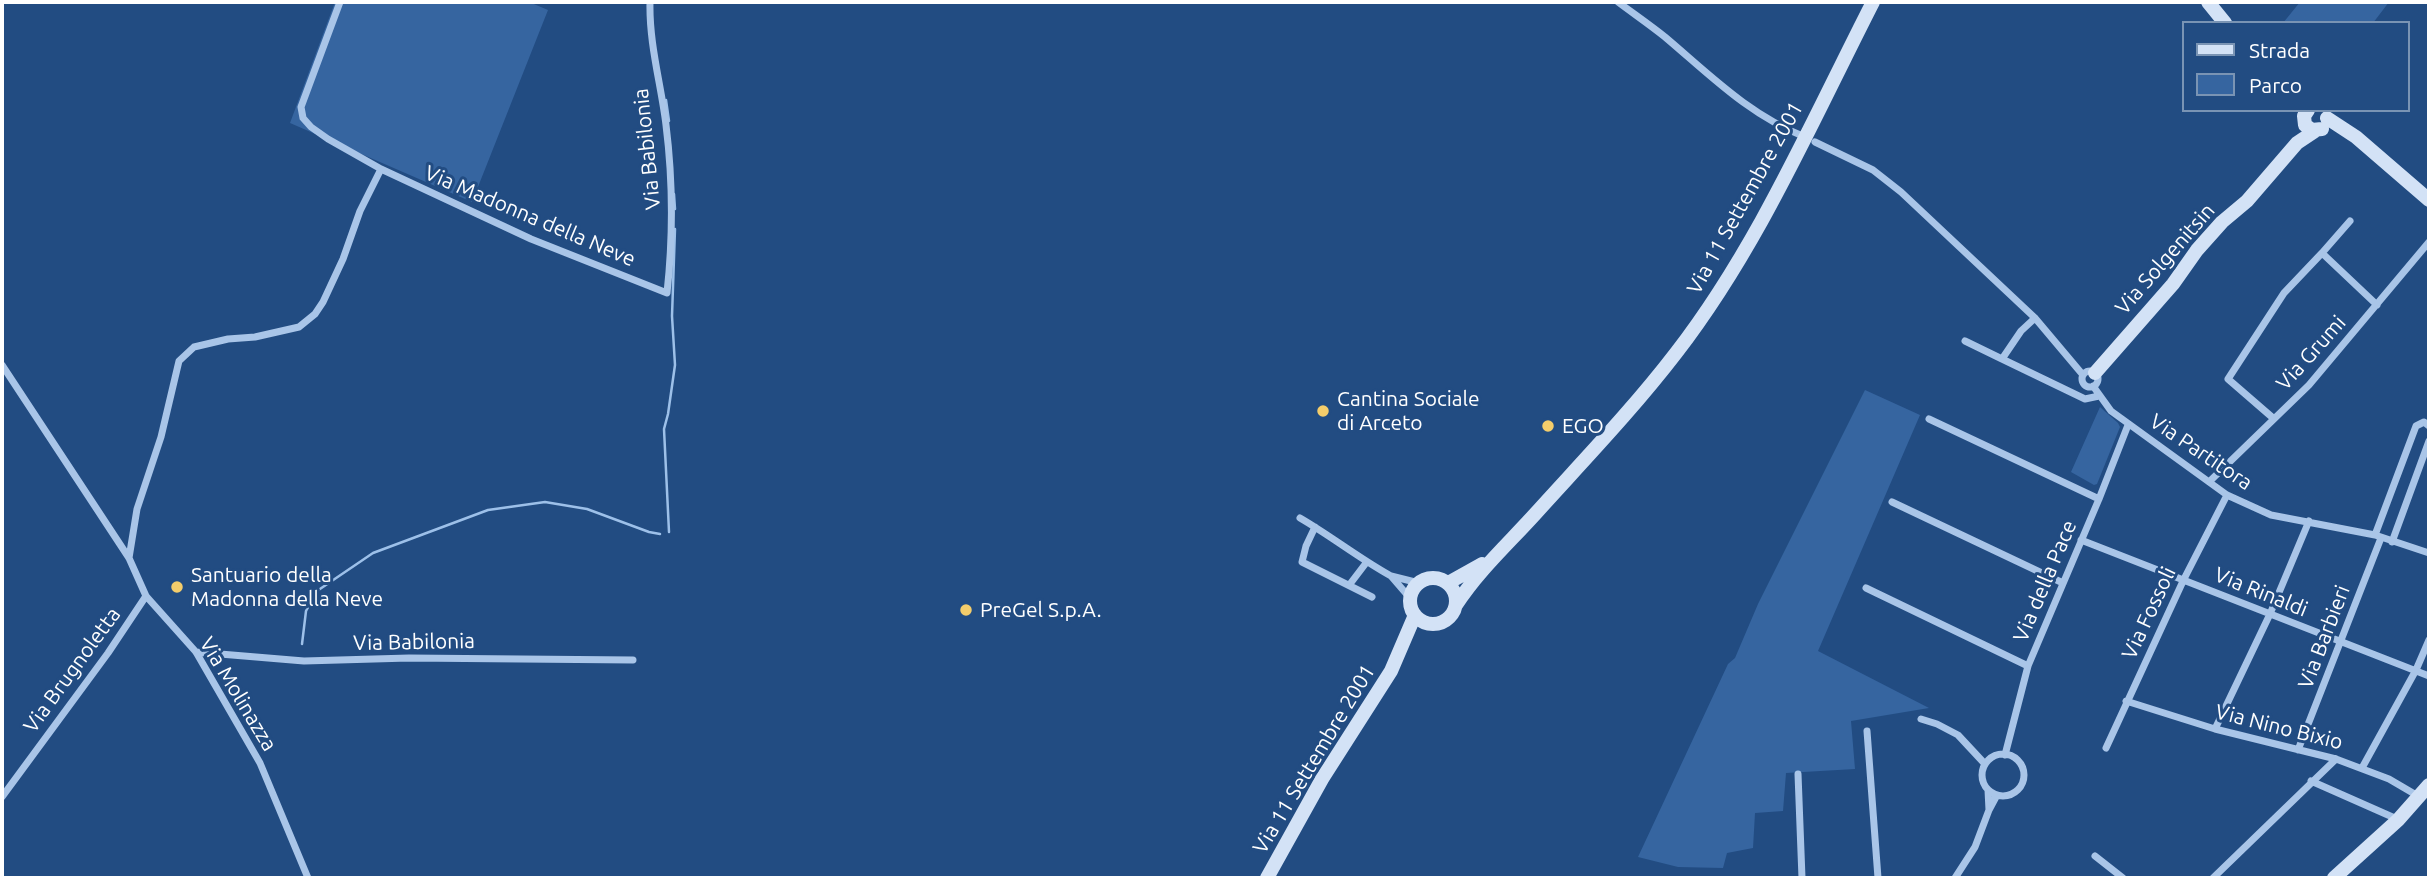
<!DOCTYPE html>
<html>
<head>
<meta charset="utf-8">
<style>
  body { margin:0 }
  #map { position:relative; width:2431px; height:880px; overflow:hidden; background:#224c82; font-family:Ubuntu,sans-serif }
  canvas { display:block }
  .frame { position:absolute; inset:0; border:4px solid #fff; pointer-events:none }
  .legend { position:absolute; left:2182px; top:21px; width:228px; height:91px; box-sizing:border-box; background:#224c82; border:2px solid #7a94b4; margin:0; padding:9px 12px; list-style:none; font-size:21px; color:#fff }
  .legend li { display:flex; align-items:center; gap:14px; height:35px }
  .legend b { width:35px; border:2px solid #7a94b4 }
</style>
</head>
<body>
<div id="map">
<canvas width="2431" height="880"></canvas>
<div class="frame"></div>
<ul class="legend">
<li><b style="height:9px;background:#d3e2f6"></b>Strada</li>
<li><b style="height:19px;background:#3665a0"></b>Parco</li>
</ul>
</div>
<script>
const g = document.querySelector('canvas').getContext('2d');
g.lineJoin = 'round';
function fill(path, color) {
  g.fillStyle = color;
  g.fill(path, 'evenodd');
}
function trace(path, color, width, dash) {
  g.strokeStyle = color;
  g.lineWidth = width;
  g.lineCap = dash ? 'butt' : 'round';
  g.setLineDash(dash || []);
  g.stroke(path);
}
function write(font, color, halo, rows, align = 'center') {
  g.font = font + ' Ubuntu,sans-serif';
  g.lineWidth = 6;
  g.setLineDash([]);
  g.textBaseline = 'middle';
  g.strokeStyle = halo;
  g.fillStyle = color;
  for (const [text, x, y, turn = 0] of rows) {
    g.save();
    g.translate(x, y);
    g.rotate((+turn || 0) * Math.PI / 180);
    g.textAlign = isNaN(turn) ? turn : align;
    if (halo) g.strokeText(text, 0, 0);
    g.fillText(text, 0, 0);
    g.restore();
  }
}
fill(new Path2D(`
  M 335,2 L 529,2 L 548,10 L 472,202 L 290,123 Z
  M 2300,2 L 2389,2 L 2373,23 L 2283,23 Z
  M 1865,390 L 1920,415 L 1818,651 L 1929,708 L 1851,721 L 1855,769 L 1786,773 L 1783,811 L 1755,813 L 1753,848 L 1727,853 L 1723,868 L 1678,867 L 1638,857 L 1728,664 L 1735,658 L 1758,604 Z
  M 2100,407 L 2118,423 L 2120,427 L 2097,484 L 2094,485 L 2071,472 Z`), '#3665a0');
trace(new Path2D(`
  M 666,100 L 669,121
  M 674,194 L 675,209
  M 669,532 L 664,429 L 668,414 L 675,365 L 672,316 L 675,229
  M 302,644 L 306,611 L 317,591 L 373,553 L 488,510 L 545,502 L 587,509 L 649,532 L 660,534`), '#9dc0e9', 2.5);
trace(new Path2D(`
  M 1618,2 C 1634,14 1650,25 1665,37 C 1710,75 1749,115 1805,137
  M 1815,142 L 1873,170 L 1901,192 L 2035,318 L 2083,375
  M 381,169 L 531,239 L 667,293 C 673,238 673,181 666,125 C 661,84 649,44 650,2
  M 2322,253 L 2350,221
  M 1965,341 L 2002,359 L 2021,331 L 2035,318
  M 2002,359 L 2085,399 L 2099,396
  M 2,365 L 129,558 L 146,596 L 196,652 L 260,763 L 308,878
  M2082 379a8 8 0 1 1 16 0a8 8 0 1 1-16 0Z
  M 2093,386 L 2111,411 L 2227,495 L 2271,515 L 2375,535 L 2429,553
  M 2273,418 L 2228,379 L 2284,293 L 2322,253 L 2377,305
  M 1929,419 L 2099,499
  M 2210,481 L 2309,385 L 2429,242
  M 1892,502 L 2063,583
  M 1300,518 C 1331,536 1360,559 1391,576
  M 1315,527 L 1306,546 L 1302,562 L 1372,597
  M 2375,535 L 2416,426 L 2424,422 L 2429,426
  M 2081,540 L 2429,676
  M 2392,542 L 2429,441
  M 129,558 L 137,509 L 161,437 L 179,361 L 194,347 L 228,339 L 255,337 L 299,327 L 315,314 L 323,302 L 343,259 L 360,211 L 381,169 L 328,139 L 311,127 L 303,118 L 301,107 L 340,2
  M 1350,584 L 1366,563
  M 1866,588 L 2028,666
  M 1410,598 L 1391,576 L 1419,583
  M 196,652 L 304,661 L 409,658 L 633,660
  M 2126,701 L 2215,729 L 2336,759 L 2389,779 L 2418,796
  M 1921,719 L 1937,724 L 1958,735 L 1985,764
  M 2215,729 L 2270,614 L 2309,521
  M 1867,731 L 1878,878
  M 2106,748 L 2184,579 L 2227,495
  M 2298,750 L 2381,538
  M1982 775a21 21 0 1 1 42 0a21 21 0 1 1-42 0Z
  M 2005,755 L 2028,666 L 2099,499 L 2128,425
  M 2362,768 L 2416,670 L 2429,640
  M 1798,774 L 1802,878
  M 2311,781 L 2397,819
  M 1988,790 L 1989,810 L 1997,795
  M 2,797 L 108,653 L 146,596
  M 2095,856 L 2123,878
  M 1955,878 L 1975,847 L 1989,810
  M 2213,878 L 2336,759`), '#a9c5e8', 7);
trace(new Path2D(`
  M 2208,2 L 2225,23
  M 2308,110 L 2304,116 L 2305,125 L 2312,130 L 2322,129
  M 2327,118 L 2356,137 L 2429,200
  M 2095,373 L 2173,284 L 2197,250 L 2222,222 L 2247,201 L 2297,143 L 2315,131
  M1410 601a23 23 0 1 1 46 0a23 23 0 1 1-46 0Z
  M 1448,583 L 1482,564
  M 1456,605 C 1479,570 1508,544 1536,513 C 1583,461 1633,409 1676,353 C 1758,247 1812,121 1873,2
  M 1267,878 L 1322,779 L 1391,671 L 1415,615
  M 2334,878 L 2398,820 L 2429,785`), '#d3e2f6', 14);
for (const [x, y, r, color] of [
  [1323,411,7,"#f4cd6b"],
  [1548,426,7,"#f4cd6b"],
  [177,587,7,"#f4cd6b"],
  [966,610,7,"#f4cd6b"]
]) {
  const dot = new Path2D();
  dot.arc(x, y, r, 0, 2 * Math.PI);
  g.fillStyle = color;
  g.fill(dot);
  trace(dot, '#224c82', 2.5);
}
write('21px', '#fff', '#224c82', [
  ["Via Babilonia",647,149,-96],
  ["Via 11 Settembre 2001",1745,198,-61],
  ["Via Madonna della Neve",530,216,23],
  ["Via Solgenitsin",2165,259,-49],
  ["Via Grumi",2311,353,-48],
  ["Via Partitora",2201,452,34],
  ["Via della Pace",2045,581,-67],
  ["Via Rinaldi",2261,592,22],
  ["Via Fossoli",2149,613,-65],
  ["Via Barbieri",2324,637,-69],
  ["Via Babilonia",414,642,-1],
  ["Via Brugnoletta",72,670,-54],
  ["Via Molinazza",238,694,59],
  ["Via Nino Bixio",2279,727,14],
  ["Via 11 Settembre 2001",1314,759,-59]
]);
write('21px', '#fff', '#224c82', [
  ["Cantina Sociale",1337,399],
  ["di Arceto",1337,423],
  ["EGO",1562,426],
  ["Santuario della",191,575],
  ["Madonna della Neve",191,599],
  ["PreGel S.p.A.",980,610]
], 'left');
</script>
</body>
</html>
